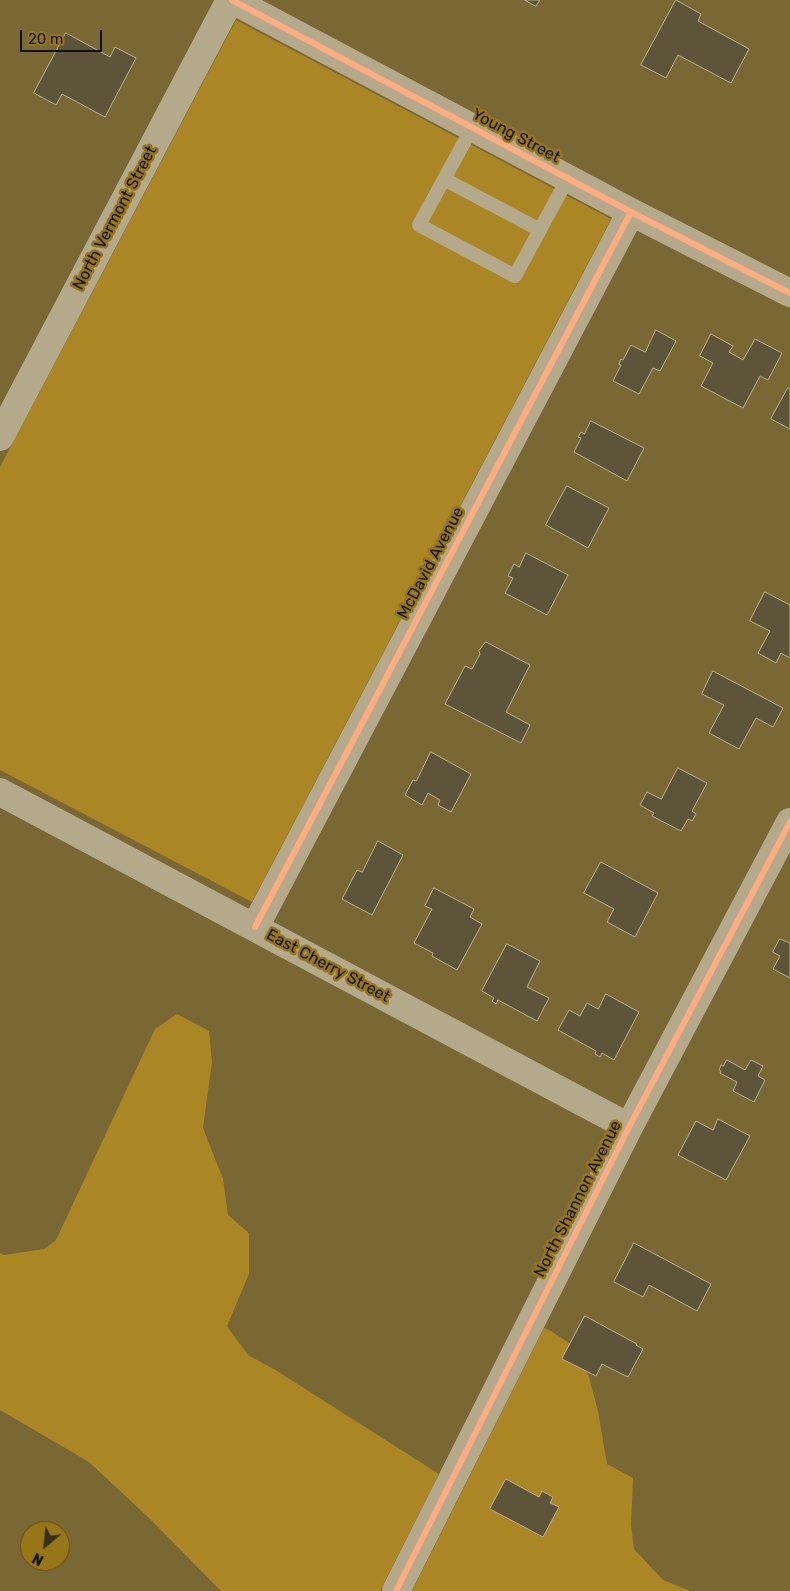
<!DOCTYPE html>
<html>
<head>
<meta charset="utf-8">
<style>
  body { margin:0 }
  #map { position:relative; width:790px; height:1591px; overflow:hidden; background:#796834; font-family:Rubik,sans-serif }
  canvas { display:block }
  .north { position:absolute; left:20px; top:1521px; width:50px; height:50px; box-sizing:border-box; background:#967617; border:1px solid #614e15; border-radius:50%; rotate:208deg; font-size:14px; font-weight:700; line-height:20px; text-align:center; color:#111 }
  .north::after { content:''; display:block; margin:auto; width:18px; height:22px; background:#352f1d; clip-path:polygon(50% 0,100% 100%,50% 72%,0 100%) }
  .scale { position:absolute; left:20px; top:30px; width:82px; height:22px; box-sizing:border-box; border:2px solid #111; border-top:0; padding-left:6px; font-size:15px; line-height:18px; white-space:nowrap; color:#111; -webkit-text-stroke:4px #967617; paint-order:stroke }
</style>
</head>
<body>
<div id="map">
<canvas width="790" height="1591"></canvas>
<div class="north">N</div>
<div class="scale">20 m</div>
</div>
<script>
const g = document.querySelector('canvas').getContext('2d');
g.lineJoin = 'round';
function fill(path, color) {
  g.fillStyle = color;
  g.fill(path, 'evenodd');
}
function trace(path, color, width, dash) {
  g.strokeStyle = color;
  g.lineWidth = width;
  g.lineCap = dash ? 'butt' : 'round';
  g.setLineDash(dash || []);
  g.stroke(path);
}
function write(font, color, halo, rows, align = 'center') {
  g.font = font + ' Rubik,sans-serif';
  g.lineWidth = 5;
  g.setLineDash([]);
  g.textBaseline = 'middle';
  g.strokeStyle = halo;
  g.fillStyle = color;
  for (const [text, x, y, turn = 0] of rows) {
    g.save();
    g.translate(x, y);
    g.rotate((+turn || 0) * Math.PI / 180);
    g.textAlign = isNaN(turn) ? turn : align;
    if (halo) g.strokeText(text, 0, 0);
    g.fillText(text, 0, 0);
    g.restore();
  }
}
fill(new Path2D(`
  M 236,20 L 611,219 L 252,902 L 0,770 L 0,467 Z
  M 177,1014 L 209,1031 L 212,1062 L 203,1128 L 223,1179 L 228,1215 L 249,1233 L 249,1274 L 227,1326 L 248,1355 L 277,1371 L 439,1474 L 380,1591 L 221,1591 L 149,1518 L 89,1462 L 0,1410 L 0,1253 L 4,1255 L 44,1249 L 56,1240 L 155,1029 Z
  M 544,1328 L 551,1331 L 578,1349 L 589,1377 L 598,1411 L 607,1464 L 633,1478 L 631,1525 L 634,1549 L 663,1580 L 690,1591 L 412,1591 Z`), '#aa8625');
const building = new Path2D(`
  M 525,0 L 540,0 L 536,6 Z
  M 676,0 L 701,14 L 698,21 L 749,49 L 731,83 L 678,55 L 666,78 L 641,65 Z
  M 66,33 L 110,57 L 115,47 L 136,58 L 105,117 L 62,94 L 56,105 L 34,93 Z
  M 656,330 L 676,341 L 660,371 L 653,368 L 639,394 L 613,381 L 621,365 L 619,364 L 621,359 L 623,360 L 631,345 L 645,352 Z
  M 711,334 L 733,346 L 729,352 L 743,360 L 755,339 L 782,353 L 768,380 L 760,376 L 743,408 L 701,386 L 713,363 L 700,356 Z
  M 788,388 L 790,389 L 790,429 L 771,419 Z
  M 591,421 L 644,448 L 627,481 L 574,452 L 581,438 L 578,437 L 581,432 L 584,434 Z
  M 567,486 L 609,508 L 588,548 L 546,525 Z
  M 526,553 L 568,575 L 547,615 L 505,593 L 513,578 L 508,576 L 514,564 L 519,567 Z
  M 765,592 L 790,605 L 790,658 L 781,653 L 776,663 L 758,653 L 770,631 L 750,621 Z
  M 486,642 L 530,665 L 506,712 L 530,725 L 521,743 L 445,704 L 465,666 L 472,669 L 480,654 L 479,651 Z
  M 713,671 L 783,708 L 773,727 L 756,718 L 739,749 L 709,733 L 724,705 L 702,694 Z
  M 431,752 L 471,774 L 451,812 L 438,805 L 440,800 L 428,793 L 422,805 L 405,795 L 413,780 L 416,781 Z
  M 678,768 L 707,783 L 692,811 L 696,814 L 692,821 L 688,819 L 681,831 L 652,816 L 654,813 L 640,805 L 647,792 L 661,799 Z
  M 378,841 L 403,855 L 372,915 L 342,899 L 357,870 L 362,872 Z
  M 601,862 L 658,893 L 635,937 L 607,922 L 614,909 L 584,893 Z
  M 434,888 L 474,909 L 470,917 L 482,924 L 457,970 L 432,956 L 433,953 L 414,943 L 432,909 L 425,906 Z
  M 780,939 L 790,943 L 790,978 L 773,969 L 780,956 L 773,952 Z
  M 507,944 L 540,961 L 527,987 L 549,998 L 537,1021 L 498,1000 L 496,1004 L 492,1001 L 494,998 L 482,991 Z
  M 606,994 L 639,1012 L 614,1060 L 602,1053 L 600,1057 L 595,1054 L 596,1051 L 558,1030 L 569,1010 L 580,1016 L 587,1003 L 598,1009 Z
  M 727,1060 L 745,1070 L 751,1060 L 763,1066 L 758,1076 L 765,1080 L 754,1102 L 733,1091 L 737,1082 L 720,1073 L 721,1071 L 719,1070 L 721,1065 L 723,1066 Z
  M 718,1119 L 750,1136 L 726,1180 L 678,1155 L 696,1121 L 713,1130 Z
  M 634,1243 L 711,1284 L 697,1311 L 649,1285 L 643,1297 L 614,1282 Z
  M 585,1316 L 637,1344 L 636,1345 L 643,1349 L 628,1377 L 602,1364 L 596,1376 L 562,1359 Z
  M 506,1479 L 539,1497 L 542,1491 L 553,1497 L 550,1503 L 559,1507 L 543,1537 L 490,1509 Z`);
fill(building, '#5e5439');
trace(building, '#b9b092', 1);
trace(new Path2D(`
  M 472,128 L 419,225 L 515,276 L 568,178
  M 444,179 L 540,230`), '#b4a98a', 14);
trace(new Path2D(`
  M 232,0 L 631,212 L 790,293
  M 0,437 L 230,0
  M 0,792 L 629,1127
  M 255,927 L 631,212
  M 396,1591 L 629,1127 L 790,822`), '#b4a98a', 28);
trace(new Path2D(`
  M 232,0 L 631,212 L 790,293
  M 255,927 L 631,212
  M 396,1591 L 629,1127 L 790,822`), '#ffac80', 6);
write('16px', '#111', '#967617', [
  ["Young Street",516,136,28],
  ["North Vermont Street",115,218,-62],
  ["McDavid Avenue",431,563,-62],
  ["East Cherry Street",328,966,28],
  ["North Shannon Avenue",578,1199,-63]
]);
</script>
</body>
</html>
